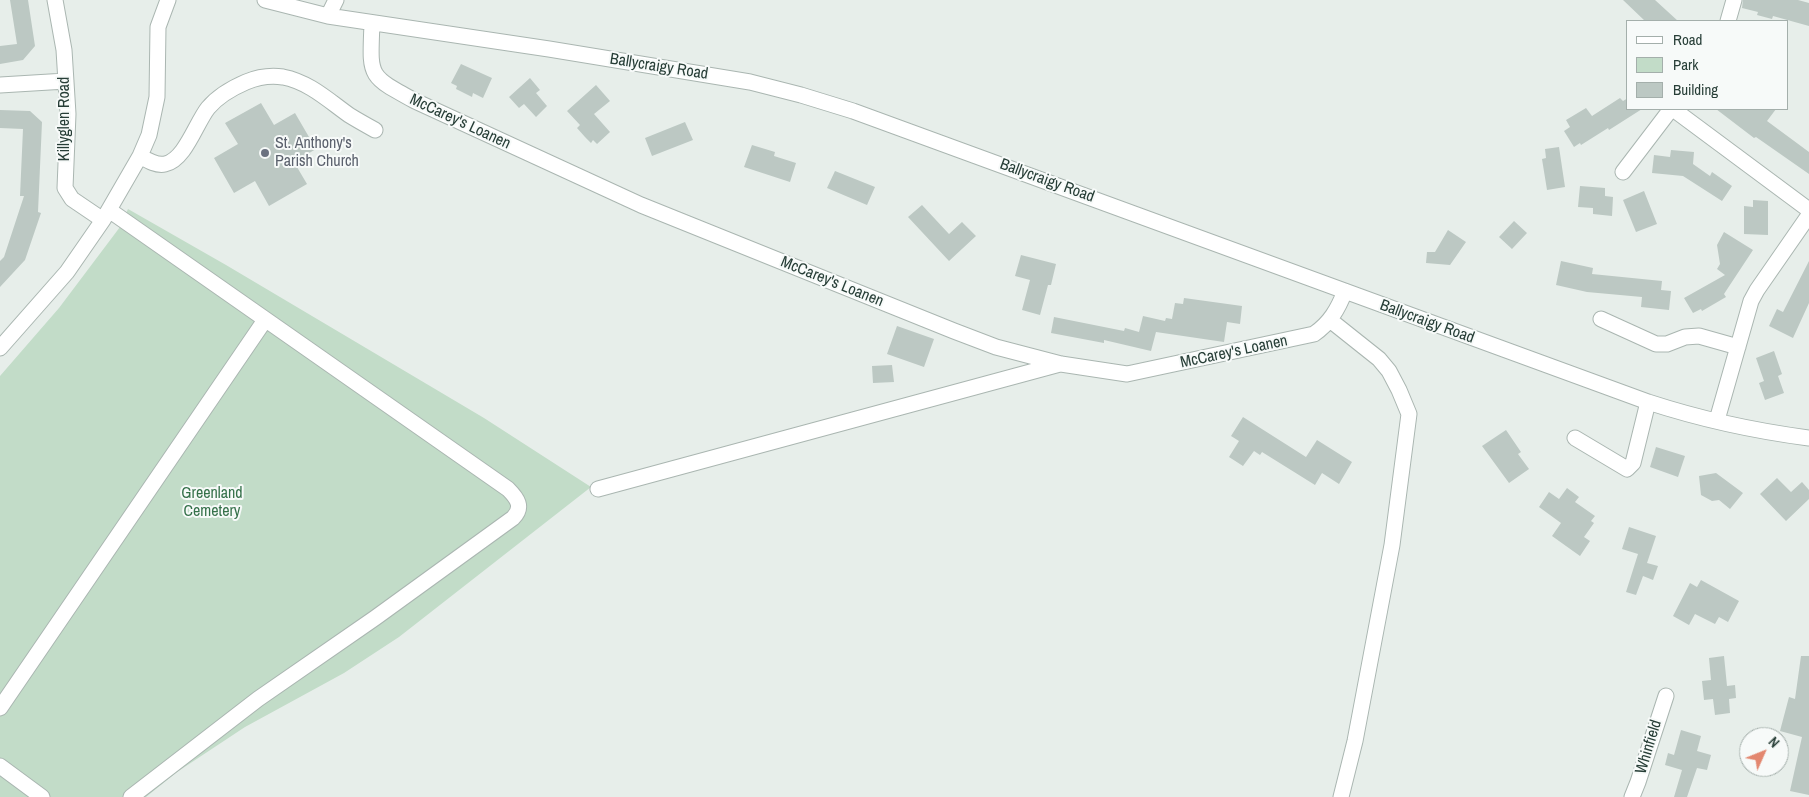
<!DOCTYPE html>
<html>
<head>
<meta charset="utf-8">
<style>
  body { margin:0 }
  #map { position:relative; width:1809px; height:797px; overflow:hidden; background:#e7eeea; font-family:"Archivo Narrow",sans-serif }
  canvas { display:block }
  .legend { position:absolute; left:1626px; top:20px; width:162px; height:90px; box-sizing:border-box; background:#f7faf9; border:1px solid #a4afab; margin:0; padding:6px 9px; list-style:none; font-size:15px; color:#273e37 }
  .legend li { display:flex; align-items:center; gap:10px; height:25px }
  .legend b { width:25px; border:1px solid #a4afab }
  .north { position:absolute; left:1739px; top:727px; width:50px; height:50px; box-sizing:border-box; background:#f7faf9; border:1px solid #a4afab; border-radius:50%; rotate:46deg; font-size:14px; font-weight:700; line-height:20px; text-align:center; color:#273e37 }
  .north::after { content:''; display:block; margin:auto; width:18px; height:22px; background:#e3876f; clip-path:polygon(50% 0,100% 100%,50% 72%,0 100%) }
</style>
</head>
<body>
<div id="map">
<canvas width="1809" height="797"></canvas>
<ul class="legend">
<li><b style="height:6px;background:#fff"></b>Road</li>
<li><b style="height:14px;background:#c2dcc8"></b>Park</li>
<li><b style="height:14px;background:#bcc8c3"></b>Building</li>
</ul>
<div class="north">N</div>
</div>
<script>
const g = document.querySelector('canvas').getContext('2d');
g.lineJoin = 'round';
function fill(path, color) {
  g.fillStyle = color;
  g.fill(path, 'evenodd');
}
function trace(path, color, width, dash) {
  g.strokeStyle = color;
  g.lineWidth = width;
  g.lineCap = dash ? 'butt' : 'round';
  g.setLineDash(dash || []);
  g.stroke(path);
}
function write(font, color, halo, rows, align = 'center') {
  g.font = font + ' "Archivo Narrow",sans-serif';
  g.lineWidth = 4;
  g.setLineDash([]);
  g.textBaseline = 'middle';
  g.strokeStyle = halo;
  g.fillStyle = color;
  for (const [text, x, y, turn = 0] of rows) {
    g.save();
    g.translate(x, y);
    g.rotate((+turn || 0) * Math.PI / 180);
    g.textAlign = isNaN(turn) ? turn : align;
    if (halo) g.strokeText(text, 0, 0);
    g.fillText(text, 0, 0);
    g.restore();
  }
}
fill(new Path2D(`
  M 128,209 L 226,265 L 484,418 L 591,487 L 399,637 L 344,673 L 245,727 L 177,772 L 146,797 L 0,797 L 0,376 L 59,308 L 120,227 Z`), '#c2dcc8');
fill(new Path2D(`
  M 10,0 L 28,0 L 35,46 L 23,60 L 0,64 L 0,46 L 17,44 Z
  M 1623,0 L 1655,0 L 1678,21 L 1645,21 Z
  M 1743,0 L 1798,0 L 1809,3 L 1809,26 L 1773,16 L 1772,19 L 1757,15 L 1758,12 L 1742,8 Z
  M 461,64 L 492,78 L 483,98 L 473,93 L 472,97 L 456,89 L 457,86 L 451,83 Z
  M 530,78 L 540,90 L 536,93 L 547,106 L 536,117 L 524,104 L 519,108 L 509,97 Z
  M 596,85 L 610,101 L 594,114 L 610,132 L 597,144 L 593,140 L 591,143 L 585,137 L 577,128 L 580,125 L 567,111 Z
  M 1620,98 L 1623,101 L 1628,98 L 1628,109 L 1642,109 L 1609,130 L 1608,128 L 1581,145 L 1580,143 L 1574,147 L 1564,131 L 1570,127 L 1566,120 L 1586,108 L 1592,116 Z
  M 261,103 L 274,125 L 295,113 L 316,149 L 294,162 L 307,184 L 269,206 L 255,181 L 234,193 L 214,158 L 238,144 L 225,123 Z
  M 1716,109 L 1776,109 L 1767,121 L 1809,152 L 1809,174 L 1756,137 L 1754,138 Z
  M 0,110 L 30,111 L 42,122 L 38,212 L 41,213 L 25,260 L 0,287 L 0,261 L 4,257 L 24,196 L 20,196 L 23,129 L 0,128 Z
  M 685,122 L 693,140 L 652,156 L 645,138 Z
  M 752,145 L 775,152 L 774,156 L 796,163 L 790,182 L 744,167 Z
  M 1559,147 L 1565,187 L 1547,190 L 1542,159 L 1546,158 L 1545,149 Z
  M 1671,150 L 1694,152 L 1693,164 L 1710,176 L 1712,172 L 1732,186 L 1722,201 L 1683,176 L 1652,173 L 1654,155 L 1670,157 Z
  M 835,171 L 875,187 L 867,205 L 827,188 Z
  M 1580,186 L 1605,188 L 1605,196 L 1613,197 L 1612,216 L 1593,214 L 1593,208 L 1578,207 Z
  M 1644,191 L 1657,224 L 1636,232 L 1623,200 Z
  M 1753,200 L 1768,201 L 1768,235 L 1744,234 L 1744,206 L 1753,207 Z
  M 922,205 L 949,234 L 962,222 L 976,236 L 949,261 L 908,217 Z
  M 1514,221 L 1527,233 L 1512,249 L 1499,237 Z
  M 1448,230 L 1466,242 L 1450,265 L 1426,263 L 1427,252 L 1435,252 Z
  M 1724,232 L 1753,250 L 1724,294 L 1726,297 L 1702,311 L 1701,309 L 1693,313 L 1684,298 L 1725,275 L 1717,269 L 1720,264 L 1717,245 Z
  M 1021,255 L 1056,264 L 1051,285 L 1048,285 L 1040,315 L 1022,310 L 1030,280 L 1015,276 Z
  M 1561,261 L 1593,268 L 1592,274 L 1662,281 L 1661,290 L 1671,291 L 1669,310 L 1641,307 L 1642,297 L 1587,292 L 1556,285 Z
  M 1809,261 L 1809,303 L 1793,338 L 1769,326 L 1777,309 L 1783,312 Z
  M 1184,298 L 1242,306 L 1240,324 L 1227,322 L 1224,342 L 1156,332 L 1151,351 L 1104,340 L 1104,343 L 1051,333 L 1054,317 L 1124,331 L 1125,328 L 1139,332 L 1143,316 L 1165,321 L 1166,318 L 1172,319 L 1175,303 L 1183,304 Z
  M 897,326 L 934,339 L 924,367 L 887,354 Z
  M 1774,351 L 1782,374 L 1778,376 L 1784,393 L 1765,400 L 1759,383 L 1764,381 L 1756,358 Z
  M 892,365 L 894,382 L 873,383 L 872,366 Z
  M 1243,417 L 1306,457 L 1317,440 L 1352,462 L 1339,484 L 1322,473 L 1315,485 L 1262,452 L 1260,455 L 1254,451 L 1243,466 L 1229,457 L 1239,441 L 1231,436 Z
  M 1506,430 L 1521,452 L 1518,454 L 1529,469 L 1509,483 L 1482,446 Z
  M 1656,447 L 1685,456 L 1678,477 L 1650,467 Z
  M 1716,473 L 1743,493 L 1730,509 L 1719,500 L 1712,501 L 1701,495 L 1699,476 Z
  M 1777,478 L 1791,492 L 1802,482 L 1809,490 L 1809,499 L 1786,521 L 1760,494 Z
  M 1567,488 L 1579,497 L 1575,502 L 1595,516 L 1591,521 L 1594,523 L 1584,537 L 1590,541 L 1580,556 L 1552,536 L 1561,523 L 1539,507 L 1549,492 L 1559,499 Z
  M 1629,527 L 1656,536 L 1647,563 L 1658,566 L 1653,580 L 1643,576 L 1636,595 L 1626,592 L 1638,554 L 1622,549 Z
  M 1701,580 L 1739,601 L 1728,622 L 1719,617 L 1715,624 L 1695,614 L 1689,625 L 1673,616 L 1690,583 L 1697,587 Z
  M 1724,656 L 1727,686 L 1735,685 L 1736,698 L 1729,699 L 1730,713 L 1715,715 L 1713,699 L 1704,700 L 1702,681 L 1711,680 L 1709,658 Z
  M 1801,656 L 1809,656 L 1809,795 L 1790,791 L 1802,737 L 1780,731 L 1789,697 L 1795,699 Z
  M 1681,730 L 1701,736 L 1697,751 L 1711,755 L 1707,770 L 1697,768 L 1687,797 L 1674,797 L 1682,770 L 1665,765 L 1668,753 L 1674,755 Z`), '#bcc8c3');
const minor = new Path2D(`
  M 55,0 L 64,50 L 68,114 L 65,188 L 72,199 L 103,220
  M 265,0 L 328,16 L 549,49 L 750,82 L 801,95 L 853,111 L 1648,402 C 1700,419 1755,431 1809,438
  M 328,16 L 336,0
  M 1728,21 L 1734,0
  M 372,23 C 370,77 367,75 415,101 L 641,205 L 954,331 L 996,347 L 1061,364 L 1127,374 L 1314,334 C 1330,323 1338,309 1345,291
  M 0,85 L 66,81
  M 1673,109 L 1809,210
  M 140,156 C 147,160 156,166 165,164 C 185,160 196,123 208,108 C 218,96 232,88 246,82 C 258,77 270,75 283,77 C 309,82 328,100 349,115 C 357,120 366,125 375,130
  M 1623,172 L 1671,109
  M 109,210 L 508,489 C 517,498 524,507 513,518 L 375,618 L 258,699 L 131,797
  M 1601,319 L 1656,344 L 1667,344 L 1685,337 L 1699,336 L 1738,347
  M 1330,320 L 1379,359 L 1389,371 L 1399,390 L 1409,414 L 1392,545 L 1355,741 L 1341,797
  M 0,348 L 67,272 L 103,220 L 140,156 L 149,135 L 157,97 L 158,27 L 168,0
  M 1717,420 L 1751,301 L 1757,290 L 1809,215
  M 1575,438 L 1627,469 L 1633,463 L 1648,402
  M 598,489 L 1060,364
  M 0,708 L 265,320
  M 0,766 L 42,797
  M 1632,797 L 1638,782 L 1666,696`);
trace(minor, '#aab6b1', 17);
trace(minor, '#fff', 15);
for (const [x, y, r, color] of [
  [265,153,5,"#6b7280"]
]) {
  const dot = new Path2D();
  dot.arc(x, y, r, 0, 2 * Math.PI);
  g.fillStyle = color;
  g.fill(dot);
  trace(dot, '#f7faf9', 2);
}
write('16px', '#273e37', '#f7faf9', [
  ["Ballycraigy Road",659,67,9],
  ["Killyglen Road",65,119,-90],
  ["McCarey's Loanen",460,122,25],
  ["Ballycraigy Road",1047,181,20],
  ["McCarey's Loanen",832,282,22],
  ["Ballycraigy Road",1427,322,20],
  ["McCarey's Loanen",1234,352,-12],
  ["Whinfield",1649,747,-73]
]);
write('16px', '#5b616d', '#f7faf9', [
  ["St. Anthony's",275,144],
  ["Parish Church",275,162]
], 'left');
write('16px', '#35714a', '#f7faf9', [
  ["Greenland",212,494],
  ["Cemetery",212,512]
]);
</script>
</body>
</html>
